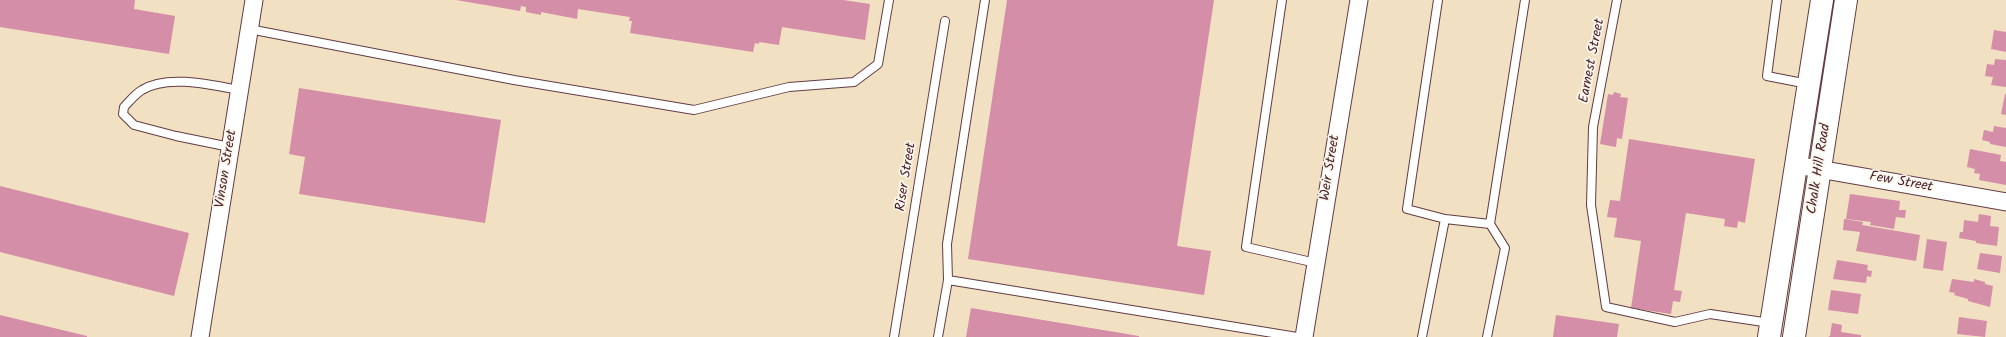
<!DOCTYPE html>
<html>
<head>
<meta charset="utf-8">
<style>
  body { margin:0 }
  canvas { display:block; background:#f1e0c2 }
</style>
</head>
<body>
<canvas width="2006" height="337"></canvas>
<script>
const g = document.querySelector('canvas').getContext('2d');
g.lineJoin = 'round';
function fill(path, color) {
  g.fillStyle = color;
  g.fill(path, 'evenodd');
}
function trace(path, color, width, dash) {
  g.strokeStyle = color;
  g.lineWidth = width;
  g.lineCap = dash ? 'butt' : 'round';
  g.setLineDash(dash || []);
  g.stroke(path);
}
function write(font, color, halo, rows, align = 'center') {
  g.font = font + ' Kalam,sans-serif';
  g.lineWidth = 3.5;
  g.setLineDash([]);
  g.textBaseline = 'middle';
  g.strokeStyle = halo;
  g.fillStyle = color;
  for (const [text, x, y, turn = 0] of rows) {
    g.save();
    g.translate(x, y);
    g.rotate((+turn || 0) * Math.PI / 180);
    g.textAlign = isNaN(turn) ? turn : align;
    if (halo) g.strokeText(text, 0, 0);
    g.fillText(text, 0, 0);
    g.restore();
  }
}
fill(new Path2D(`
  M 0,0 L 135,0 L 134,9 L 175,16 L 169,54 L 0,27 Z
  M 456,0 L 843,0 L 870,4 L 865,40 L 782,27 L 779,45 L 759,42 L 759,44 L 755,43 L 753,52 L 630,33 L 632,21 L 629,21 L 630,17 L 578,9 L 577,19 L 541,12 L 541,15 L 526,12 L 526,7 L 521,6 L 520,11 Z
  M 1007,0 L 1214,0 L 1177,246 L 1211,251 L 1204,295 L 968,259 Z
  M 1994,30 L 2006,32 L 2006,52 L 1991,49 Z
  M 1995,59 L 2006,60 L 2006,87 L 1991,85 L 1993,77 L 1985,76 L 1987,64 L 1994,65 Z
  M 299,88 L 501,120 L 485,223 L 299,194 L 305,157 L 289,154 Z
  M 1614,92 L 1621,94 L 1620,97 L 1628,98 L 1622,139 L 1617,138 L 1616,147 L 1600,144 L 1608,94 L 1613,95 Z
  M 2005,94 L 2006,94 L 2006,115 L 2001,114 Z
  M 1994,126 L 2006,128 L 2006,147 L 1990,144 L 1990,142 L 1982,140 L 1984,130 L 1993,132 Z
  M 1629,139 L 1755,159 L 1745,223 L 1738,221 L 1737,228 L 1724,226 L 1725,219 L 1686,213 L 1674,290 L 1682,291 L 1680,302 L 1673,301 L 1671,314 L 1631,308 L 1641,241 L 1614,237 L 1617,218 L 1607,217 L 1610,200 L 1620,201 Z
  M 1970,149 L 2001,155 L 2000,161 L 2006,162 L 2006,185 L 1979,180 L 1980,174 L 1974,173 L 1975,169 L 1967,167 Z
  M 0,186 L 189,233 L 174,296 L 0,252 Z
  M 1850,194 L 1900,201 L 1899,210 L 1906,210 L 1905,218 L 1896,217 L 1894,229 L 1870,225 L 1871,222 L 1846,219 Z
  M 1979,214 L 1991,216 L 1990,226 L 1999,227 L 1997,246 L 1976,243 L 1976,241 L 1959,238 L 1960,232 L 1963,232 L 1964,220 L 1978,222 Z
  M 1844,219 L 1863,222 L 1862,225 L 1920,235 L 1916,261 L 1856,251 L 1860,232 L 1843,230 Z
  M 1927,239 L 1947,242 L 1943,271 L 1923,268 Z
  M 1980,253 L 2002,256 L 2000,273 L 1977,269 Z
  M 1837,260 L 1868,265 L 1867,270 L 1872,271 L 1871,277 L 1867,276 L 1866,283 L 1833,279 Z
  M 1952,279 L 1974,282 L 1974,279 L 1985,282 L 1985,284 L 1993,286 L 1990,307 L 1968,301 L 1968,299 L 1954,295 L 1955,293 L 1949,292 Z
  M 1831,290 L 1861,294 L 1858,314 L 1828,310 Z
  M 971,308 L 1139,336 L 1139,337 L 966,337 Z
  M 0,315 L 87,336 L 87,337 L 0,337 Z
  M 1556,315 L 1619,324 L 1617,337 L 1553,337 Z
  M 1959,317 L 1987,321 L 1985,337 L 1957,334 Z
  M 1832,323 L 1842,325 L 1841,332 L 1861,335 L 1861,337 L 1828,337 L 1830,336 Z`), '#d58ea7');
const lane = new Path2D(`
  M 985,0 L 947,244 L 948,280 L 1297,337
  M 1282,0 L 1246,247 L 1316,263
  M 1438,0 L 1407,209 L 1445,219 L 1490,224 L 1525,0
  M 1617,0 L 1593,127 L 1591,205 L 1606,307 L 1675,322 L 1710,314 L 1770,323
  M 1777,0 L 1767,76 L 1808,84
  M 249,29 L 514,80 L 694,110 L 789,87 L 854,82 L 878,64 L 889,0
  M 230,147 L 176,136 L 134,125 L 123,114 L 124,107 C 129,102 135,94 142,90 C 167,74 212,85 239,90
  M 894,337 L 945,21
  M 938,337 L 948,280
  M 1422,337 L 1445,219
  M 1487,337 L 1505,248 L 1490,224`);
const street = new Path2D(`
  M 1796,165 L 2006,202
  M 200,337 L 254,0
  M 1304,337 L 1359,0`);
const secondary = new Path2D(`
  M 1769,337 L 1822,0
  M 1794,337 L 1846,0`);
trace(lane, '#633c42', 10);
trace(street, '#633c42', 19);
trace(secondary, '#633c42', 24);
trace(lane, '#fff', 8);
trace(street, '#fff', 17);
trace(secondary, '#fff', 22);
write('14px', '#4a1f2b', '#fbf7ec', [
  ["Earnest Street",1593,61,-79],
  ["Weir Street",1331,168,-81],
  ["Vinson Street",227,169,-81],
  ["Chalk Hill Road",1820,169,-81],
  ["Riser Street",907,177,-81],
  ["Few Street",1901,183,10]
]);
</script>
</body>
</html>
